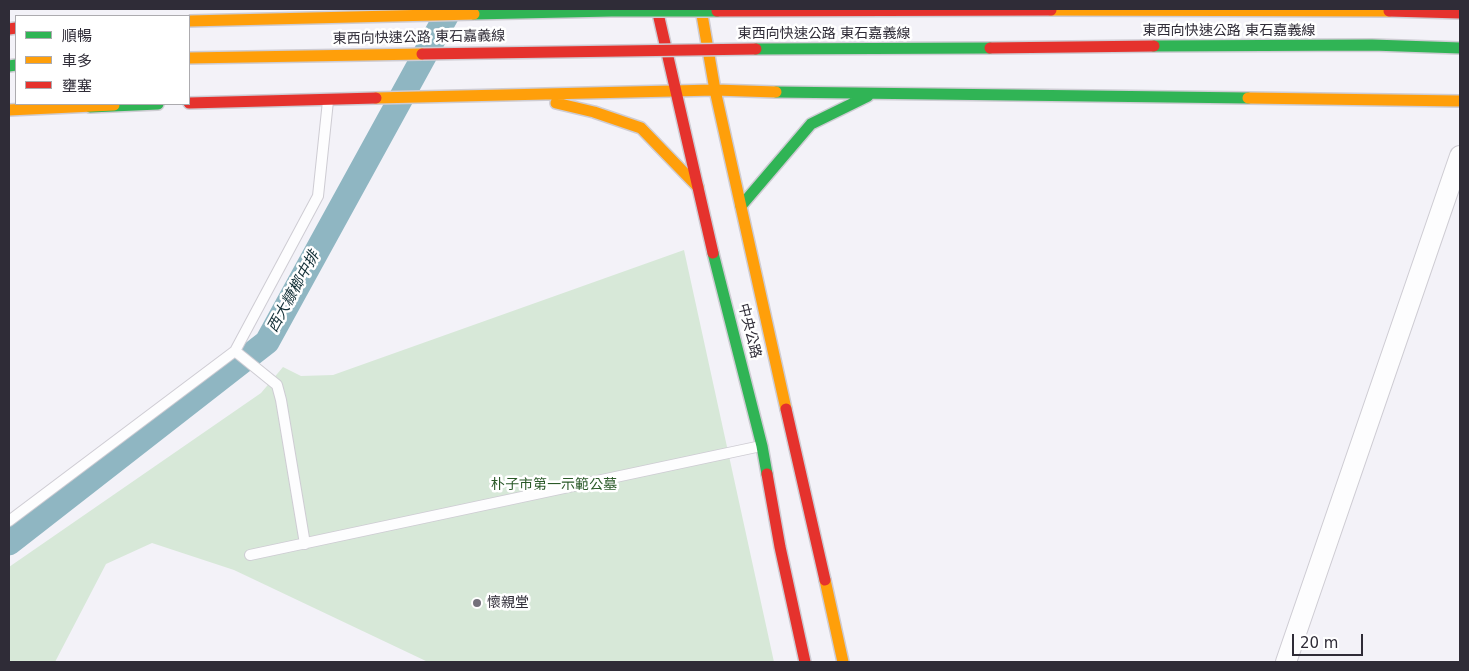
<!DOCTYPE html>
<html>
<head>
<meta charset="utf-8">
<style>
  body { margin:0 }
  #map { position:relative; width:1469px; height:671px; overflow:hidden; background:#f3f2f8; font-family:"DejaVu Sans","Noto Sans TC",sans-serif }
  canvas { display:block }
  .frame { position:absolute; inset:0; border:10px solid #2f2c37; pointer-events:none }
  .legend { position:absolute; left:15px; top:15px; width:175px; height:90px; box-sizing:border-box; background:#fff; border:1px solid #acabaf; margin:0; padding:6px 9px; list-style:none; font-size:15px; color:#2f2c37 }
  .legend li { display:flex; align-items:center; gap:10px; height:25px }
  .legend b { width:25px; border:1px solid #acabaf }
  .scale { position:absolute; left:1292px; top:634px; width:71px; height:22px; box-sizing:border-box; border:2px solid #2f2c37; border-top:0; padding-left:6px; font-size:15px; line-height:18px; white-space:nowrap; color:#2f2c37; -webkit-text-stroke:4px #fff; paint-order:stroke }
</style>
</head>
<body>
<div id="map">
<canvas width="1469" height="671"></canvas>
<div class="frame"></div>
<ul class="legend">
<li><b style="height:6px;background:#30b455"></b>順暢</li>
<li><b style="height:6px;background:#ff9f0a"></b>車多</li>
<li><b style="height:6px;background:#e5322d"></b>壅塞</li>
</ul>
<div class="scale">20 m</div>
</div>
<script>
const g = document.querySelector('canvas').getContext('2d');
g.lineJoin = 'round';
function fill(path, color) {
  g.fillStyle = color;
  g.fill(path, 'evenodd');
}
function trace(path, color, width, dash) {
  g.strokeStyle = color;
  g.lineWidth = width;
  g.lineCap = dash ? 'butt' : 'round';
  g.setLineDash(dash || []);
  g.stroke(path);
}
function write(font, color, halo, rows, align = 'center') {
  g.font = font + ' "DejaVu Sans","Noto Sans TC",sans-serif';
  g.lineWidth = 5;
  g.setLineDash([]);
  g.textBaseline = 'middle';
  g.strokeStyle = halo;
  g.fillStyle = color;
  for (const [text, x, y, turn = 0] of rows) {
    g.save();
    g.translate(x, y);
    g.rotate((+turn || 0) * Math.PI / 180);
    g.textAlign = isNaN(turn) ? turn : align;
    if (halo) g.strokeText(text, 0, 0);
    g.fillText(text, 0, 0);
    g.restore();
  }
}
fill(new Path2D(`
  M 684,250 L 774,662 L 428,662 L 234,570 L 152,543 L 106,564 L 55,662 L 9,662 L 9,567 L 261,393 L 283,367 L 301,376 L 333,375 Z`), '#d7e8d8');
trace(new Path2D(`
  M 9,543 L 267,342 L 450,9`), '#8fb6c2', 25);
const lane = new Path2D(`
  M 235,351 L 277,385 L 281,400 L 305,544
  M 9,521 L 235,351 L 318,196 L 328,101
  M 250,555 L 761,446`);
const street = new Path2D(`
  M 1286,662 L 1460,156`);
const fast = new Path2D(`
  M 9,66 L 16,65
  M 776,92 L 1248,98
  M 90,107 L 158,104
  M 741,206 L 811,124 L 868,96
  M 713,253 L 762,446 L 767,474`);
const slow = new Path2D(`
  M 701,9 L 715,90 L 786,409
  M 376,98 L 715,90 L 776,92
  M 1248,98 L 1460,101
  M 556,103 L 594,112 L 641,128 L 698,187
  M 9,110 L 114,105
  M 825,580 L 843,662`);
const jam = new Path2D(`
  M 657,9 L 713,253
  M 9,29 L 16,28
  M 189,103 L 376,98
  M 786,409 L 825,580
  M 767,474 L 780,547 L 805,662`);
trace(lane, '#ceccd3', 12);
trace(street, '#ceccd3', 22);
trace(fast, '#ceccd3', 14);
trace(slow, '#ceccd3', 14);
trace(jam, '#ceccd3', 14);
trace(lane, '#fdfdfe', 10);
trace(street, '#fdfdfe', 20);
trace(fast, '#30b455', 11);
trace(slow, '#ff9f0a', 11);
trace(jam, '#e5322d', 11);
const fastBridge = new Path2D(`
  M 474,14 L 611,11 L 717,11
  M 1154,46 L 1372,45 L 1460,48
  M 756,49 L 990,48`);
const slowBridge = new Path2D(`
  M 1051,10 L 1389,11
  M 189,21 L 474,14
  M 189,58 L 422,54`);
const jamBridge = new Path2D(`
  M 717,11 L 1051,10
  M 1389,11 L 1460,13
  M 990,48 L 1154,46
  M 422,54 L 756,49`);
trace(fastBridge, '#ceccd3', 14, []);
trace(slowBridge, '#ceccd3', 14, []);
trace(jamBridge, '#ceccd3', 14, []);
trace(fastBridge, '#30b455', 11);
trace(slowBridge, '#ff9f0a', 11);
trace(jamBridge, '#e5322d', 11);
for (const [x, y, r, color] of [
  [477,603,5,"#74717b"]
]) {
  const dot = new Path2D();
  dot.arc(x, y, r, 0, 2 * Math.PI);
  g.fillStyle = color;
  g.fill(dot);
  trace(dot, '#fff', 2);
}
write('14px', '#2f2c37', '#fff', [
  ["東西向快速公路 東石嘉義線",1229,31],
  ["東西向快速公路 東石嘉義線",824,34],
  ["東西向快速公路 東石嘉義線",419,38,-1],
  ["中央公路",749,331,76]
]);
write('14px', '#2a5928', '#fff', [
  ["朴子市第一示範公墓",554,485]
]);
write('14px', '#2f2c37', '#fff', [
  ["懷親堂",487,603]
], 'left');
write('italic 15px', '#122f36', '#fff', [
  ["西大糠榔中排",294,292,-61]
]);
</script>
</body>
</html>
